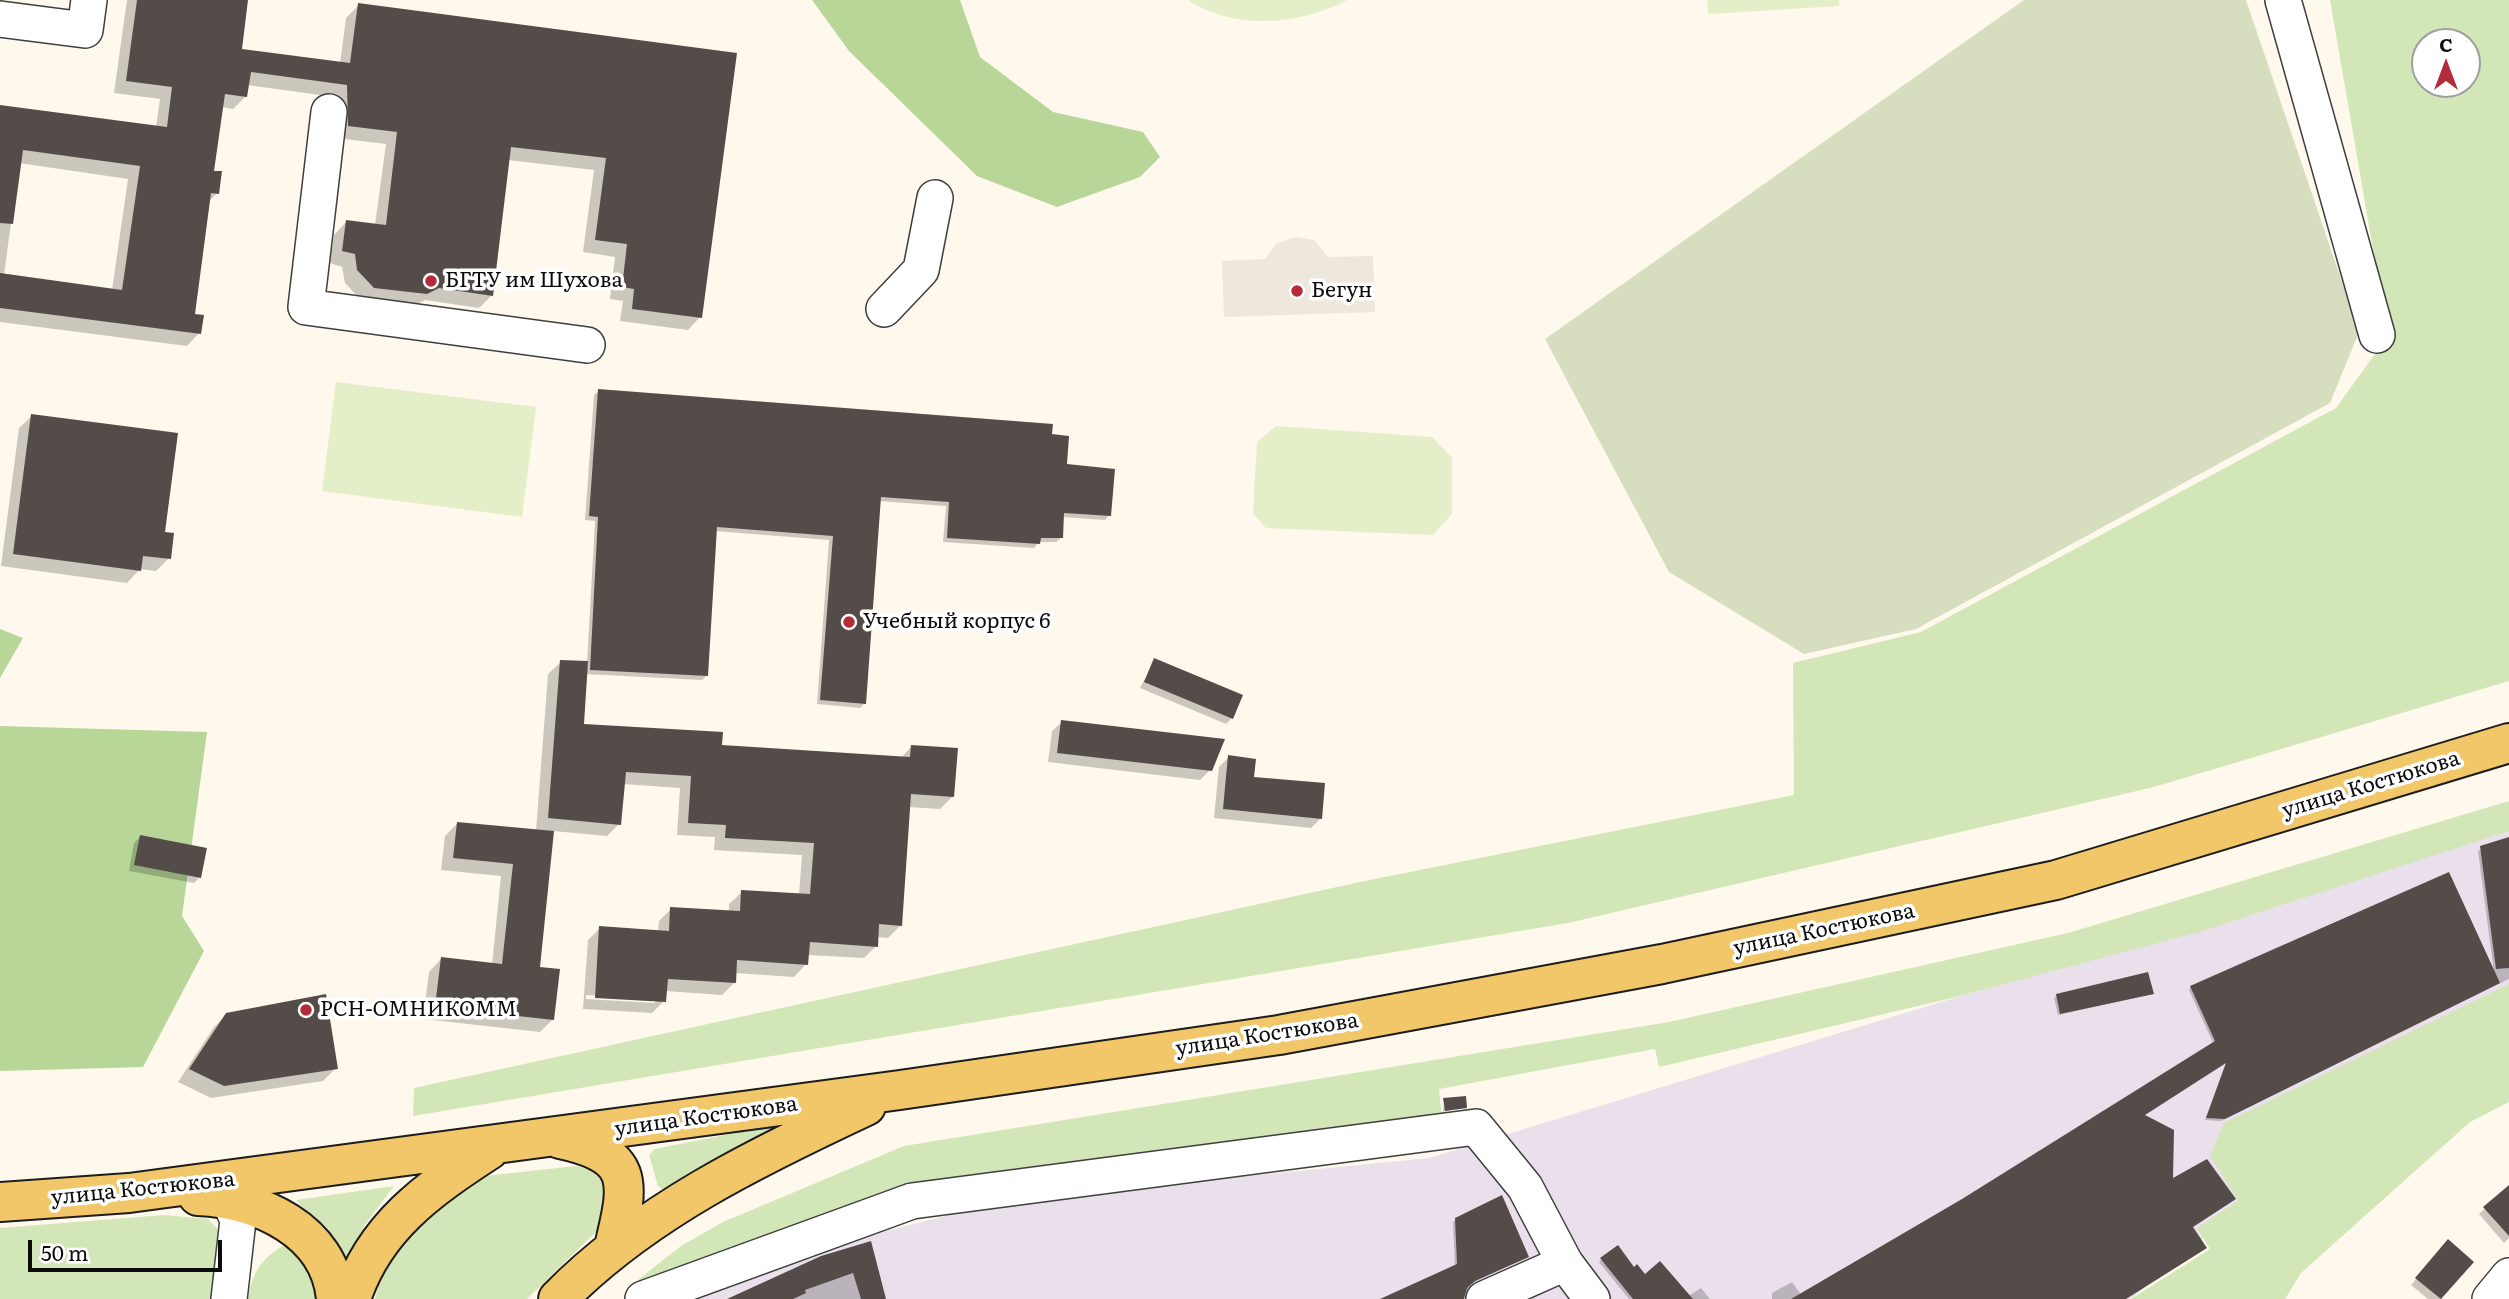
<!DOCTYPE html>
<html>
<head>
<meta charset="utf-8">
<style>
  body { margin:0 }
  #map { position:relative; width:2509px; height:1299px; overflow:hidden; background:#fef9ec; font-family:Literata,serif }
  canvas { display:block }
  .north { position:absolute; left:2411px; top:28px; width:70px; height:70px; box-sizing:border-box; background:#fff; border:2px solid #9e9e9e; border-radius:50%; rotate:0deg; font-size:19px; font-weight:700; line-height:28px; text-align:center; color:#0c0c0c }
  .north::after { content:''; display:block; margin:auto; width:24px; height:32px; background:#b42c3c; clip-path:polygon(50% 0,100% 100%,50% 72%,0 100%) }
  .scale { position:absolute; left:28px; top:1240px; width:194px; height:32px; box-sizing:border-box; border:4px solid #0c0c0c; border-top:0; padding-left:9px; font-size:21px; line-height:24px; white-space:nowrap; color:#0c0c0c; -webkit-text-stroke:5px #fff; paint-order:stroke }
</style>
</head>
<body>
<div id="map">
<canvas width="2509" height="1299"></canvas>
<div class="north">С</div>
<div class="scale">50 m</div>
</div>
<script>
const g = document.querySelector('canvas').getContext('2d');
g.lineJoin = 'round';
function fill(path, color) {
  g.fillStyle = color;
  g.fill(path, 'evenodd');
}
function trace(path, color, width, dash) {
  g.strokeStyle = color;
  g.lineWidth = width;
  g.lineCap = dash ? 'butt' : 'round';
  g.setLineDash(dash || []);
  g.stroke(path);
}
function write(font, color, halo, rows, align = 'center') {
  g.font = font + ' Literata,serif';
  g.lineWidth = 7;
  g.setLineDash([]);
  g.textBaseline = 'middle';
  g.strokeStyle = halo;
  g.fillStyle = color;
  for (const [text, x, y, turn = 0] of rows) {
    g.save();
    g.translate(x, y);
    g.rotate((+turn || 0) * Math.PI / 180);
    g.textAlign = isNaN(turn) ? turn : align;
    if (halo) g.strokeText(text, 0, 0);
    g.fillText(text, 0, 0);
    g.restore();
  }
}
fill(new Path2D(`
  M 2509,829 L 2509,1009 L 2239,1208 L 2131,1299 L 679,1299 L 820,1247 L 1015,1199 L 1429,1158 Z`), '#e9e0eb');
fill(new Path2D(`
  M 2330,0 L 2509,0 L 2509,681 L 2154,787 L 1568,923 L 413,1116 L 414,1088 L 1360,882 L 1794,795 L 1793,663 L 1921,632 L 2336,408 L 2388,336 ZM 2425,42 L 2467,42 L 2467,84 L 2425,84 Z
  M 2509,801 L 2509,831 L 2199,932 L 1952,998 L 1659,1067 L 1655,1049 L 1439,1089 L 1443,1127 L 1098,1158 L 912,1193 L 630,1293 L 639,1279 L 681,1246 L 723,1222 L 904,1146 L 1669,1022 L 2068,933 Z
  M 2509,984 L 2509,1102 L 2470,1122 L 2301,1273 L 2285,1299 L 2131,1299 L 2210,1249 L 2197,1228 L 2238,1201 L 2210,1155 L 2224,1123 Z
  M 789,1122 L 664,1190 L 658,1186 L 649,1155 L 655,1149 Z
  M 576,1166 C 602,1171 606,1186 610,1209 L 598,1230 L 527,1299 L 375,1299 L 383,1268 L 398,1242 L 444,1196 L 485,1176 Z
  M 394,1186 L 364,1226 L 344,1267 L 321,1226 L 296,1200 Z
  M 164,1215 L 208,1219 L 221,1232 L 217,1299 L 0,1299 L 0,1228 Z
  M 286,1244 C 305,1259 313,1276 319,1299 L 248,1299 C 252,1271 263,1257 286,1244 Z`), '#d3e6b8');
fill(new Path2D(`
  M 812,0 L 960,0 L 980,57 L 1053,112 L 1143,132 L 1160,157 L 1140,177 L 1057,207 L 977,176 L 849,51 Z
  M 0,629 L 23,638 L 0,678 Z
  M 0,726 L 207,732 L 182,916 L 204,951 L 143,1067 L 0,1071 Z`), '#b8d698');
fill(new Path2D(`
  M 2024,0 L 2246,0 L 2359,332 L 2330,403 L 1916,629 L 1804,654 L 1669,572 L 1545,339 Z`), '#d6debf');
fill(new Path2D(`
  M 1188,0 L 1347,0 C 1301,25 1234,31 1188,0 Z
  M 1707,0 L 1839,0 L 1839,6 L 1708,14 Z
  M 336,382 L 536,407 L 522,517 L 322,491 Z
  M 1276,426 L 1432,437 L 1452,458 L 1452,514 L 1433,535 L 1266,528 L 1253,513 L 1257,442 Z`), '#e4eec9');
fill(new Path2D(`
  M 1296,237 L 1314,240 L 1328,257 L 1373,256 L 1375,312 L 1224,317 L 1222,261 L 1265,259 L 1276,244 Z`), '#ede7dc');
fill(new Path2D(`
  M 127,0 L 246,0 L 240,51 L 340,64 L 346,18 L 359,5 L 735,54 L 700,317 L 688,330 L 620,321 L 623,301 L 610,299 L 615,257 L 583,252 L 594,170 L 508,160 L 492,295 L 479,308 L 425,300 L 413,306 L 361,300 L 345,283 L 342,267 L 330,263 L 334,235 L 346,222 L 375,225 L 386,144 L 336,138 L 335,97 L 247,85 L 246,96 L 233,109 L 221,107 L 212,172 L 217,193 L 208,202 L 194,315 L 199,333 L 187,346 L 0,322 L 0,107 L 156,127 L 160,99 L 114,93 ZM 19,163 L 128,179 L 112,290 L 4,275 Z
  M 599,391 L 1050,436 L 1065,466 L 1109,515 L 1105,520 L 1062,517 L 1061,538 L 1056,542 L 1039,542 L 1034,548 L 943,542 L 946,506 L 879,501 L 865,703 L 860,708 L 817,704 L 829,540 L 715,531 L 707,675 L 702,680 L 585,674 L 582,725 L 720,746 L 901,758 L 911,747 L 953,796 L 940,809 L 908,807 L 901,925 L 888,938 L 877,937 L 876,946 L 864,958 L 807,955 L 806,964 L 794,977 L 735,973 L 734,983 L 722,995 L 665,991 L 664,1001 L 652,1013 L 583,1009 L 588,940 L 600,928 L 658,932 L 659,921 L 671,909 L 729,913 L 729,904 L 742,892 L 799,895 L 802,855 L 714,850 L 715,837 L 677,835 L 680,788 L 623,784 L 619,824 L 607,836 L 553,831 L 538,969 L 553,1019 L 540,1032 L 423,1019 L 429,972 L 441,959 L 492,965 L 501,876 L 441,870 L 445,836 L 458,823 L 536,831 L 548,674 L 561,662 L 587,663 L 595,521 L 585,520 L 594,395 ZM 586,995 L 655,999 L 655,1003 L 586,999 Z
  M 32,416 L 163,533 L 169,558 L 156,571 L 140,569 L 127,583 L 1,566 L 19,428 Z
  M 1155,660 L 1232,718 L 1226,724 L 1140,688 Z
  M 1062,722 L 1210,770 L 1200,780 L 1048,762 L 1052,731 Z
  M 1229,757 L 1252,778 L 1320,819 L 1311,828 L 1214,818 L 1219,767 Z
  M 140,837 L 200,877 L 194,883 L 129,871 L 134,843 Z
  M 2509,839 L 2509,979 L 2221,1121 L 2205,1120 L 2226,1062 L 2143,1116 L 2191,1227 L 2125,1299 L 1772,1299 L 1772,1293 L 1792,1282 L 1801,1295 L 1963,1200 L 2214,1045 L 2189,990 L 2191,987 L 2494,973 L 2478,851 Z
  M 2152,994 L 2058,1015 L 2054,998 L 2057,995 Z
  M 227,1014 L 336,1068 L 323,1081 L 211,1098 L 178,1082 L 214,1027 Z
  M 1444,1100 L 1465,1107 L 1443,1112 Z
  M 2509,1187 L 2509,1238 L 2504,1243 L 2479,1214 Z
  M 1456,1219 L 1527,1256 L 1472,1283 L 1463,1299 L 1384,1299 L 1455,1267 L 1453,1222 Z
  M 870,1243 L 885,1299 L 729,1299 Z
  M 2442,1248 L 2472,1262 L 2441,1299 L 2428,1299 L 2411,1285 Z
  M 1601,1260 L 1634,1269 L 1688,1296 L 1701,1288 L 1710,1299 L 1629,1299 L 1599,1262 Z`), '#0003');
fill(new Path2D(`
  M 137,0 L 248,0 L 242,49 L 350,63 L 358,3 L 737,53 L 702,318 L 632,309 L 634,289 L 622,287 L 627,244 L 595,240 L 606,158 L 511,147 L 493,296 L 439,288 L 427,294 L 374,288 L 357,270 L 355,254 L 342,251 L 346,220 L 386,225 L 397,132 L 348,126 L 347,85 L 251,72 L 247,97 L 225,94 L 214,171 L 222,171 L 219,194 L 211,193 L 195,314 L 204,315 L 201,334 L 0,308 L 0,273 L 122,290 L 140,166 L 23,150 L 13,224 L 0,223 L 0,105 L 167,127 L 172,87 L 126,81 Z
  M 598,389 L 1053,424 L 1052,434 L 1069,436 L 1067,464 L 1115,469 L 1111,516 L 1064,513 L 1063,538 L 1041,538 L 1040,544 L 947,538 L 949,502 L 881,497 L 866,704 L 820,700 L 833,536 L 717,527 L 708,676 L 590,670 L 598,517 L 589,516 Z
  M 31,414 L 178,433 L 165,532 L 174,533 L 171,559 L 143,556 L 141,571 L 13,554 Z
  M 1154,658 L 1243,695 L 1233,719 L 1144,682 Z
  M 560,660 L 588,661 L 584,724 L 723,732 L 722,745 L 910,757 L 911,745 L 958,748 L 954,797 L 911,794 L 902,926 L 879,924 L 878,947 L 810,942 L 808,965 L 737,960 L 736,983 L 668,979 L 666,1002 L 595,998 L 599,926 L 669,931 L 670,907 L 740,911 L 741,890 L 810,894 L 814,843 L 725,838 L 726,825 L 688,823 L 691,776 L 626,772 L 621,825 L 548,818 Z
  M 1061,720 L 1225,739 L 1212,771 L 1057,753 Z
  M 1228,755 L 1256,759 L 1254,777 L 1325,783 L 1322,819 L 1223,809 Z
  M 457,822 L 554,831 L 540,967 L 560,969 L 554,1020 L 435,1007 L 441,957 L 502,964 L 513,864 L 453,858 Z
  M 140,835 L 207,848 L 201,878 L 134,865 Z
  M 2509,837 L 2509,968 L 2496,969 L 2480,846 Z
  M 2449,872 L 2500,983 L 2225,1119 L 2206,1118 L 2226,1063 L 2145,1115 L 2174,1130 L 2173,1178 L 2207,1159 L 2236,1199 L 2193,1227 L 2207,1248 L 2126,1299 L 1791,1299 L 1962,1199 L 2215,1041 L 2190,986 Z
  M 2148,972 L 2154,994 L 2060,1014 L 2056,994 Z
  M 326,994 L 338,1069 L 224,1086 L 189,1069 L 226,1013 Z
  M 1466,1096 L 1467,1108 L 1445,1111 L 1443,1098 Z
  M 2509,1185 L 2509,1236 L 2483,1207 Z
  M 1502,1195 L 1529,1257 L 1475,1281 L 1467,1288 L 1464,1299 L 1380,1299 L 1457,1264 L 1455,1218 Z
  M 2448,1239 L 2474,1262 L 2441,1299 L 2415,1278 Z
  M 871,1241 L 886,1299 L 861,1299 L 853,1273 L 805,1290 L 806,1293 L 793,1299 L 727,1299 L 821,1256 Z
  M 1618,1245 L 1634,1267 L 1637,1264 L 1645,1274 L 1660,1261 L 1693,1299 L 1633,1299 L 1600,1258 Z`), '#544c49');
const minor = new Path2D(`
  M 2283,0 L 2377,335
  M 0,19 L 85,30 L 89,0
  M 329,112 L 306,307 L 587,345
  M 884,309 L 921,270 L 935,198
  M 229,1299 L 238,1220 L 229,1200
  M 643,1299 L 912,1201 L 1476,1127 L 1525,1187 L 1565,1263 L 1592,1299
  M 1484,1299 L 1565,1263
  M 2490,1299 L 2509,1276`);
const major = new Path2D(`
  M 560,1139 C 635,1155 630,1181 614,1247
  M 198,1196 C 259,1199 330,1230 336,1299
  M 0,1202 L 129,1193 L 900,1090 L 1279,1035 L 1662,964 L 2056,880 L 2509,743
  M 351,1299 C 374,1227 429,1189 489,1150
  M 558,1299 C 643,1212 757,1157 866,1106`);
trace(minor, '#3f3f3f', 38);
trace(major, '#1d1d1d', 42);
trace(minor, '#fff', 35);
trace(major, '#f1c769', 38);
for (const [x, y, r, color] of [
  [431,281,7,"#b42c3c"],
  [1297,291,7,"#b42c3c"],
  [849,622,7,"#b42c3c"],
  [306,1010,7,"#b42c3c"]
]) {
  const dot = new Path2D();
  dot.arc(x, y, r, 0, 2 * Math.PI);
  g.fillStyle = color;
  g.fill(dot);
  trace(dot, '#fff', 2.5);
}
write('21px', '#0c0c0c', '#fff', [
  ["БГТУ им Шухова",445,281],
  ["Бегун",1311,291],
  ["Учебный корпус 6",863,622],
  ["РСН-ОМНИКОММ",320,1010]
], 'left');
write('21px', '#0c0c0c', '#fff', [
  ["улица Костюкова",2371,785,-17],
  ["улица Костюкова",1824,930,-12],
  ["улица Костюкова",1267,1035,-9],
  ["улица Костюкова",706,1117,-8],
  ["улица Костюкова",143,1189,-6]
]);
</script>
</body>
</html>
